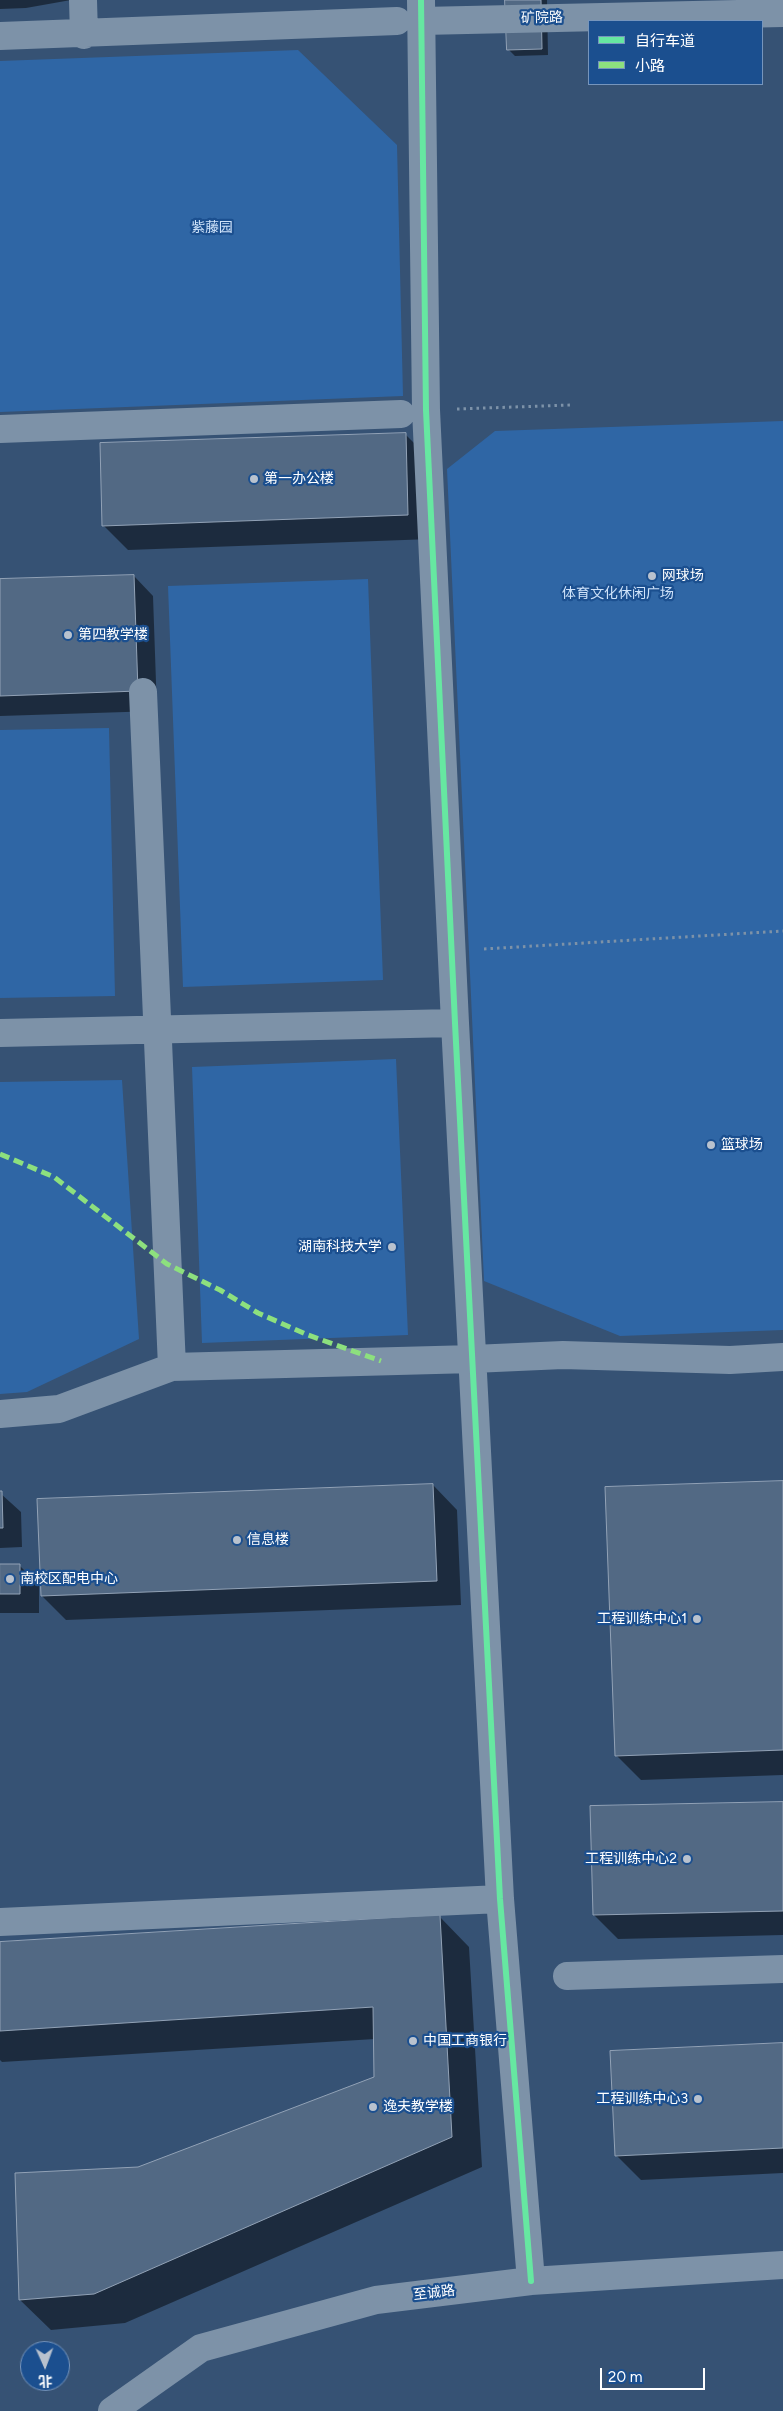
<!DOCTYPE html>
<html>
<head>
<meta charset="utf-8">
<style>
  body { margin:0 }
  #map { position:relative; width:783px; height:2411px; overflow:hidden; background:#365274; font-family:Figtree,"Noto Sans SC",sans-serif }
  canvas { display:block }
  .legend { position:absolute; left:588px; top:20px; width:175px; height:65px; box-sizing:border-box; background:#1b4f8f; border:1px solid #7695bc; margin:0; padding:6px 9px; list-style:none; font-size:15px; color:#fff }
  .legend li { display:flex; align-items:center; gap:10px; height:25px }
  .legend b { width:25px; border:1px solid #7695bc }
  .north { position:absolute; left:20px; top:2341px; width:50px; height:50px; box-sizing:border-box; background:#1b4f8f; border:1px solid #7695bc; border-radius:50%; rotate:178deg; font-size:14px; font-weight:700; line-height:20px; text-align:center; color:#fff }
  .north::after { content:''; display:block; margin:auto; width:18px; height:22px; background:#b9c2ce; clip-path:polygon(50% 0,100% 100%,50% 72%,0 100%) }
  .scale { position:absolute; left:600px; top:2368px; width:105px; height:22px; box-sizing:border-box; border:2px solid #fff; border-top:0; padding-left:6px; font-size:15px; line-height:18px; white-space:nowrap; color:#fff; -webkit-text-stroke:4px #1b4f8f; paint-order:stroke }
</style>
</head>
<body>
<div id="map">
<canvas width="783" height="2411"></canvas>
<ul class="legend">
<li><b style="height:6px;background:#66e7a1"></b>自行车道</li>
<li><b style="height:6px;background:#8de07e"></b>小路</li>
</ul>
<div class="north">北</div>
<div class="scale">20 m</div>
</div>
<script>
const g = document.querySelector('canvas').getContext('2d');
g.lineJoin = 'round';
function fill(path, color) {
  g.fillStyle = color;
  g.fill(path, 'evenodd');
}
function trace(path, color, width, dash) {
  g.strokeStyle = color;
  g.lineWidth = width;
  g.lineCap = dash ? 'butt' : 'round';
  g.setLineDash(dash || []);
  g.stroke(path);
}
function write(font, color, halo, rows, align = 'center') {
  g.font = font + ' Figtree,"Noto Sans SC",sans-serif';
  g.lineWidth = 4.5;
  g.setLineDash([]);
  g.textBaseline = 'middle';
  g.strokeStyle = halo;
  g.fillStyle = color;
  for (const [text, x, y, turn = 0] of rows) {
    g.save();
    g.translate(x, y);
    g.rotate((+turn || 0) * Math.PI / 180);
    g.textAlign = isNaN(turn) ? turn : align;
    if (halo) g.strokeText(text, 0, 0);
    g.fillText(text, 0, 0);
    g.restore();
  }
}
fill(new Path2D(`
  M 298,50 L 397,145 L 403,396 L 0,412 L 0,61 Z
  M 783,421 L 783,1330 L 620,1336 L 484,1281 L 447,469 L 495,431 Z
  M 368,579 L 383,980 L 183,987 L 168,586 Z
  M 109,728 L 115,996 L 0,998 L 0,730 Z
  M 396,1059 L 408,1335 L 202,1343 L 192,1067 Z
  M 122,1080 L 139,1339 L 27,1392 L 0,1394 L 0,1082 Z`), '#2f66a5');
fill(new Path2D(`
  M 0,0 L 71,0 L 26,8 L 0,9 Z
  M 506,0 L 547,0 L 548,55 L 515,56 L 508,49 Z
  M 405,434 L 429,458 L 432,539 L 128,550 L 104,526 Z
  M 134,576 L 153,596 L 157,711 L 0,716 L 0,581 Z
  M 783,1482 L 783,1775 L 641,1780 L 616,1755 Z
  M 433,1485 L 457,1510 L 461,1605 L 66,1620 L 42,1596 Z
  M 0,1493 L 21,1512 L 22,1547 L 0,1548 Z
  M 0,1565 L 19,1565 L 39,1585 L 39,1613 L 0,1613 Z
  M 783,1803 L 783,1935 L 618,1939 L 594,1915 Z
  M 439,1916 L 469,1947 L 482,2167 L 125,2323 L 51,2330 L 20,2300 L 139,2168 L 376,2077 L 375,2039 L 2,2062 L 0,2060 L 0,1943 Z
  M 783,2044 L 783,2173 L 641,2180 L 616,2155 Z`), '#0007');
const building = new Path2D(`
  M 505,0 L 541,0 L 542,49 L 507,50 Z
  M 406,433 L 408,515 L 102,526 L 100,443 Z
  M 134,575 L 138,691 L 0,696 L 0,579 Z
  M 783,1481 L 783,1750 L 615,1756 L 605,1487 Z
  M 433,1484 L 437,1581 L 41,1596 L 37,1499 Z
  M 0,1491 L 2,1491 L 3,1528 L 0,1528 Z
  M 0,1564 L 20,1564 L 20,1594 L 0,1594 Z
  M 783,1802 L 783,1911 L 593,1915 L 590,1806 Z
  M 440,1915 L 452,2137 L 94,2294 L 19,2300 L 15,2173 L 138,2167 L 374,2077 L 373,2007 L 0,2031 L 0,1942 Z
  M 783,2043 L 783,2148 L 615,2156 L 610,2051 Z`);
fill(building, '#526984');
trace(building, '#92a2b6', 1);
trace(new Path2D(`
  M 457,409 L 571,405
  M 484,949 L 783,931`), '#7d92a8', 3, [2.5, 4]);
trace(new Path2D(`
  M 83,0 L 84,35
  M 421,0 L 426,410 L 455,1023 L 500,1899 L 531,2281
  M 422,21 L 783,13
  M 0,36 L 397,21
  M 0,429 L 401,414
  M 143,692 L 172,1367 L 473,1359 L 563,1355 L 730,1360 L 783,1357
  M 0,1033 L 455,1023
  M 0,1414 L 59,1409 L 172,1367
  M 0,1922 L 500,1899
  M 567,1976 L 783,1969
  M 112,2411 L 201,2348 L 376,2300 L 531,2281 L 783,2265`), '#7d92a8', 28);
trace(new Path2D(`
  M 0,1154 L 54,1177 L 167,1264 L 220,1290 L 258,1313 L 308,1335 L 381,1361`), '#8de07e', 5, [10, 5]);
trace(new Path2D(`
  M 421,0 L 426,410 L 455,1023 L 500,1899 L 531,2281`), '#66e7a1', 6);
for (const [x, y, r, color] of [
  [254,479,5,"#b9c2ce"],
  [652,576,5,"#b9c2ce"],
  [68,635,5,"#b9c2ce"],
  [711,1145,5,"#b9c2ce"],
  [392,1247,5,"#b9c2ce"],
  [237,1540,5,"#b9c2ce"],
  [10,1579,5,"#b9c2ce"],
  [697,1619,5,"#b9c2ce"],
  [687,1859,5,"#b9c2ce"],
  [413,2041,5,"#b9c2ce"],
  [698,2099,5,"#b9c2ce"],
  [373,2107,5,"#b9c2ce"]
]) {
  const dot = new Path2D();
  dot.arc(x, y, r, 0, 2 * Math.PI);
  g.fillStyle = color;
  g.fill(dot);
  trace(dot, '#1b4f8f', 2);
}
write('14px', '#fff', '#1b4f8f', [
  ["矿院路",542,18,-1],
  ["至诚路",434,2293,-7]
]);
write('14px', '#cfe3fa', '#1b4f8f', [
  ["紫藤园",212,228],
  ["体育文化休闲广场",618,594]
]);
write('14px', '#fff', '#1b4f8f', [
  ["第一办公楼",264,479],
  ["网球场",662,576],
  ["第四教学楼",78,635],
  ["篮球场",721,1145],
  ["湖南科技大学",382,1247,"right"],
  ["信息楼",247,1540],
  ["南校区配电中心",20,1579],
  ["工程训练中心1",687,1619,"right"],
  ["工程训练中心2",677,1859,"right"],
  ["中国工商银行",423,2041],
  ["工程训练中心3",688,2099,"right"],
  ["逸夫教学楼",383,2107]
], 'left');
</script>
</body>
</html>
